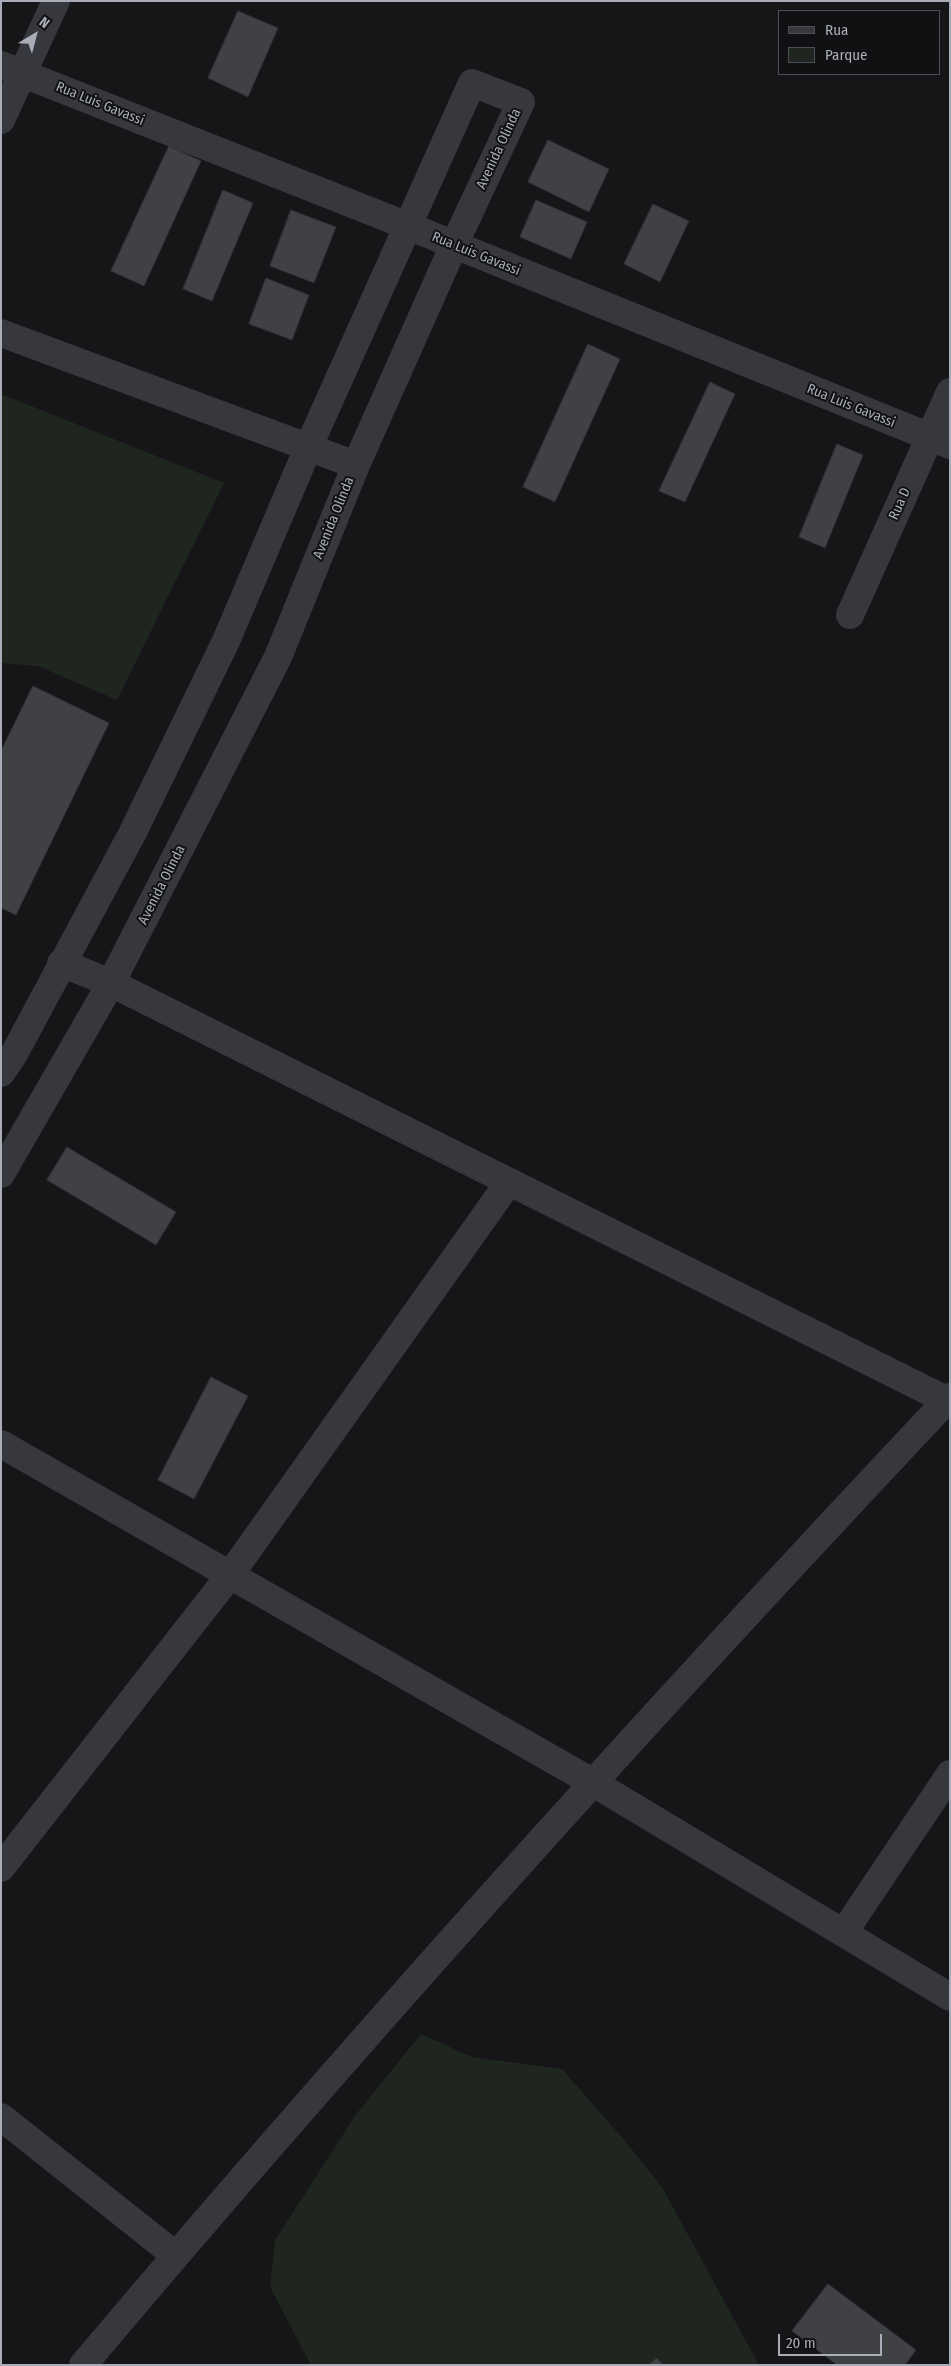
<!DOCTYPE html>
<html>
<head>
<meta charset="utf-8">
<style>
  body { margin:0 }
  #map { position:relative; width:951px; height:2366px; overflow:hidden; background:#161618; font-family:"Fira Sans Condensed",sans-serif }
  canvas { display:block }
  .frame { position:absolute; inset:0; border:2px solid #a8adb8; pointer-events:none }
  .legend { position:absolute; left:778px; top:10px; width:162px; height:65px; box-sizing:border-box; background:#111113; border:1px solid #4d4f55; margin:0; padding:6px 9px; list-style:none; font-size:15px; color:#a8adb8 }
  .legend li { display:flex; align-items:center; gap:10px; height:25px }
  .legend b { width:25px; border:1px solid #4d4f55 }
  .north { position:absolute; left:10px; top:10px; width:50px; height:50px; -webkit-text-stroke:4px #111113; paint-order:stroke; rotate:37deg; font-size:14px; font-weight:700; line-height:20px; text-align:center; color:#a8adb8 }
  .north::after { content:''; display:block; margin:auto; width:18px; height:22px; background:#a8adb8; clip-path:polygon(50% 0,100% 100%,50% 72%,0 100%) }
  .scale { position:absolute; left:778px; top:2334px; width:104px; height:22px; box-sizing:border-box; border:2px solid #a8adb8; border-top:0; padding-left:6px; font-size:15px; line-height:18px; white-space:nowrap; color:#a8adb8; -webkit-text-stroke:4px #111113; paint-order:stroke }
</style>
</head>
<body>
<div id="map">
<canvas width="951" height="2366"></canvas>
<div class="frame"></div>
<ul class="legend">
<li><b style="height:6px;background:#37383d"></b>Rua</li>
<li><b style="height:14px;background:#1e261f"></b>Parque</li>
</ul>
<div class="north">N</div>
<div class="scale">20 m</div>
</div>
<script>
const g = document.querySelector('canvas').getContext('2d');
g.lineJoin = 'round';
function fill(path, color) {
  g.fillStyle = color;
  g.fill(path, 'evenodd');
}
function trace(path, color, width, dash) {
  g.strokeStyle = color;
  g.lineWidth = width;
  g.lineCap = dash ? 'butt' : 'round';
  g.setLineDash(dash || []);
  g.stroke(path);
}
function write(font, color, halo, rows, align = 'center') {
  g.font = font + ' "Fira Sans Condensed",sans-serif';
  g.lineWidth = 4;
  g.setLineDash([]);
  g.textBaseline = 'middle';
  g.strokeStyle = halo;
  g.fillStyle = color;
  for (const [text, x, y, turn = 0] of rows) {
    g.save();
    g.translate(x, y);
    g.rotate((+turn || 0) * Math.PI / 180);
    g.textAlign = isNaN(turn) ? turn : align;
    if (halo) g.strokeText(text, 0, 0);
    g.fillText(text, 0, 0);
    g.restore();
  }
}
fill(new Path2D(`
  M 1,394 L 224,483 L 117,700 L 38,666 L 1,663 Z
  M 421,2034 L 472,2057 L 562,2069 L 626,2142 L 662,2187 L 759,2365 L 311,2365 L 270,2287 L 275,2240 L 357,2113 Z`), '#1e261f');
const building = new Path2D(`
  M 238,11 L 278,28 L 248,97 L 208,78 Z
  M 548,140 L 609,169 L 589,212 L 528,182 Z
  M 169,146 L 201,161 L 144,286 L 111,271 Z
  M 223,190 L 253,203 L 212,301 L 183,289 Z
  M 536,200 L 587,222 L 571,259 L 520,237 Z
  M 653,204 L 689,221 L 660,282 L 624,264 Z
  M 291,210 L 336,227 L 314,283 L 270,266 Z
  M 266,278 L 309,295 L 292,340 L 249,324 Z
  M 588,344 L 620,359 L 555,502 L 523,487 Z
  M 710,382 L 735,394 L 685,502 L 659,491 Z
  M 837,444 L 863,455 L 825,548 L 799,537 Z
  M 33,686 L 109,723 L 16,915 L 1,908 L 1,751 Z
  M 67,1147 L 176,1212 L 156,1245 L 47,1180 Z
  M 211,1377 L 248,1396 L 194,1499 L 158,1480 Z
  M 828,2284 L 916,2350 L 905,2365 L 837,2365 L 792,2331 Z
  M 657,2358 L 663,2365 L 649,2365 Z`);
fill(building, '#404145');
trace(building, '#303034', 1);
trace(new Path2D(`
  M 1,65 L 408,226 L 950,445
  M 1,120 L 56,1
  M 1,333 L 356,465
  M 850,615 L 950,392
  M 61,963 L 111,983 L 950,1402
  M 1,1444 L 592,1782 L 950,1997
  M 1,1868 L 230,1575 L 509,1182
  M 844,1932 L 950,1774
  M 1,2117 L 175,2255`), '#37383d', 28);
trace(new Path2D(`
  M 1,1073 L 14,1054 L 132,834 L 226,641 L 308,448 L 472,83 L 521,102 L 454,245 L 356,465 L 278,657 L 111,983 L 1,1174
  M 83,2365 C 362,2034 653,1712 950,1397`), '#37383d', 28);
write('14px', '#a8adb8', '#111113', [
  ["Rua Luis Gavassi",100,104,22],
  ["Avenida Olinda",499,149,-65],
  ["Rua Luis Gavassi",476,254,22],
  ["Rua Luis Gavassi",851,406,22],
  ["Rua D",900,504,-66],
  ["Avenida Olinda",334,518,-68],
  ["Avenida Olinda",162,885,-63]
]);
</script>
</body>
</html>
